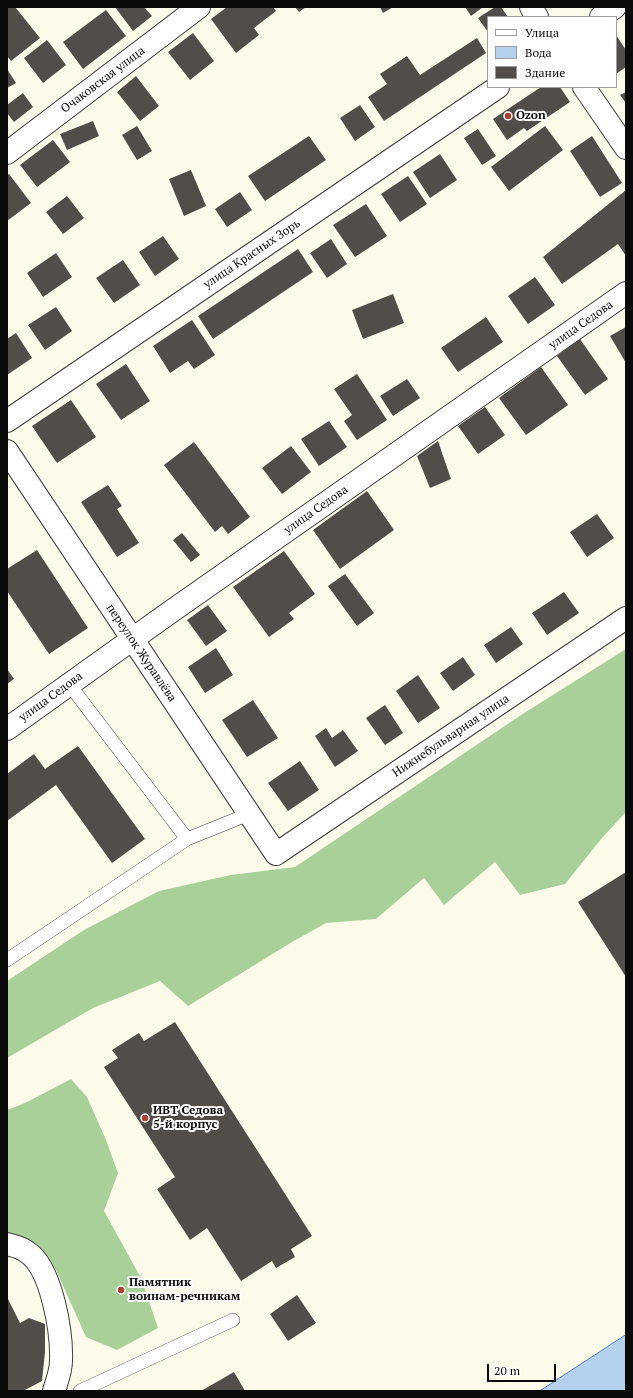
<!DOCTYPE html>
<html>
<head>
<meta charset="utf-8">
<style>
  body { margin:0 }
  #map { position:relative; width:633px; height:1398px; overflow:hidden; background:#fcfbea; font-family:"PT Serif",serif }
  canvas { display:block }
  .frame { position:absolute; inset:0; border:8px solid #0a0a0a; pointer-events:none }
  .legend { position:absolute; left:487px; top:16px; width:130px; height:72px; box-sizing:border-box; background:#fff; border:1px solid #9d9d9d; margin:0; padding:5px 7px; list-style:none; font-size:12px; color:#0a0a0a }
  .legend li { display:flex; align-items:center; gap:8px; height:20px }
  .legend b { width:20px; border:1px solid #9d9d9d }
  .scale { position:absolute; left:487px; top:1364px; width:69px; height:18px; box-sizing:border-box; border:2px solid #0a0a0a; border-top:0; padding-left:5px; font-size:12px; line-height:14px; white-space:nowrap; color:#0a0a0a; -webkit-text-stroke:3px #fff; paint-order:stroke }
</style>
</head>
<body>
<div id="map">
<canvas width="633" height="1398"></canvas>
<div class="frame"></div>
<ul class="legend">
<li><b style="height:5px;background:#fff"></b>Улица</li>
<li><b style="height:11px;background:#b5d0ed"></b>Вода</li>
<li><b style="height:11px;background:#514d48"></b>Здание</li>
</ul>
<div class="scale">20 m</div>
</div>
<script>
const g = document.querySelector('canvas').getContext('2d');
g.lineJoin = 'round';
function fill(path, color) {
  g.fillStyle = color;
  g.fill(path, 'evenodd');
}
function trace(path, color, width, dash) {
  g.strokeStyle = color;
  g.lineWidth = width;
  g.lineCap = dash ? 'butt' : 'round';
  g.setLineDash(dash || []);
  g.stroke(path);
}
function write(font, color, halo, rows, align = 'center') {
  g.font = font + ' "PT Serif",serif';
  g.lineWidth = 4;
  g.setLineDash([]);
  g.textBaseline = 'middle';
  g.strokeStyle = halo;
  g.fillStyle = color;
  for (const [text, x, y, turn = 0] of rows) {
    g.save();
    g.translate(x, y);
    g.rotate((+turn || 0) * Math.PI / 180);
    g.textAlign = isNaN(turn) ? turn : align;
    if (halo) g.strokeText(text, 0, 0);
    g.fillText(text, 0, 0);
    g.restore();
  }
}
fill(new Path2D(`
  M 626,649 L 626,812 L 602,838 L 565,884 L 520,895 L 495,862 L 444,905 L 424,878 L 376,919 L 326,923 L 292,942 L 188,1006 L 160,981 L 93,1008 L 7,1058 L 7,981 L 84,930 L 159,891 L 231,875 L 295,867 L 521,715 Z
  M 71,1079 L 87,1097 L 106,1140 L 118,1173 L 104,1211 L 141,1278 L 158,1328 L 117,1350 L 86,1337 L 56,1270 L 35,1245 L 7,1237 L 7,1110 L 25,1103 Z`), '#aad09a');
const water = new Path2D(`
  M 626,1335 L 626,1391 L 540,1391 Z`);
fill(water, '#b5d0ed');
trace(water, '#467bba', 1);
fill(new Path2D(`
  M 7,7 L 15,7 L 40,38 L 11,61 L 7,56 Z
  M 115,7 L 144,7 L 152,16 L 133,31 Z
  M 227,7 L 273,7 L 276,11 L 254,28 L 259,35 L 236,53 L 211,19 Z
  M 295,7 L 306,7 L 299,12 Z
  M 380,7 L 393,7 L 383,13 Z
  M 465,7 L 483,7 L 471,16 Z
  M 495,7 L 501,7 L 508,17 L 488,17 L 488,32 L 478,18 Z
  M 106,10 L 126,36 L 83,69 L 63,42 Z
  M 193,33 L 214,61 L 190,80 L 168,52 Z
  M 616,35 L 626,50 L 626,67 L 616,74 Z
  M 477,38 L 486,53 L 384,121 L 368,97 L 387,84 L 380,74 L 407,56 L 420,75 Z
  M 47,40 L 66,65 L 43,83 L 24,58 Z
  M 7,69 L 16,83 L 7,88 Z
  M 136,76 L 159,106 L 140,121 L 117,92 Z
  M 541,87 L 560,87 L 570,102 L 527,131 L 524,128 L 507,140 L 493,119 Z
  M 626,92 L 626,103 L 620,95 Z
  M 23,93 L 33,107 L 14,122 L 7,113 L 7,105 Z
  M 360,105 L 375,127 L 355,141 L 340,118 Z
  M 93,121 L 99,136 L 67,150 L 60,134 Z
  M 137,126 L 152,151 L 137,160 L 122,135 Z
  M 545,126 L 563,150 L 509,191 L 491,167 Z
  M 478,129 L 496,156 L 482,165 L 464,138 Z
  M 309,136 L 326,160 L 265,201 L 248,176 Z
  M 592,136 L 622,183 L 600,197 L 570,151 Z
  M 53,140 L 70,162 L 37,187 L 20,165 Z
  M 440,154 L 457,180 L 430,198 L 413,172 Z
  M 191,170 L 206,206 L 184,216 L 169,179 Z
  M 9,174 L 31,203 L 7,221 L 7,175 Z
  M 408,176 L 427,204 L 400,222 L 381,194 Z
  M 626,190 L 626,256 L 618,244 L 562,284 L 543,257 Z
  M 240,192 L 252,210 L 227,227 L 215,209 Z
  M 67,196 L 84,218 L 63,234 L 46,212 Z
  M 366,204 L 387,236 L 355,257 L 333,225 Z
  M 163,236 L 179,259 L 155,276 L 139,252 Z
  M 331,239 L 347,264 L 327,278 L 310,253 Z
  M 298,249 L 313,272 L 213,339 L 198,316 Z
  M 56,253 L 72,277 L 43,297 L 27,273 Z
  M 123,260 L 140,285 L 114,303 L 96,278 Z
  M 535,277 L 555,305 L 528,324 L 508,296 Z
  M 393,294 L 404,323 L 363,339 L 352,310 Z
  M 56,307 L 72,331 L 45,350 L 28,325 Z
  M 486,317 L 503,342 L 458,372 L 441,348 Z
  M 192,320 L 215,355 L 194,369 L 188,361 L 170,373 L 153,346 Z
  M 626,327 L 626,363 L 610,336 Z
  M 16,333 L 32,358 L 7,375 L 7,339 Z
  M 580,339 L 608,379 L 585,395 L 557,356 Z
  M 126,364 L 150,401 L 121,420 L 96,384 Z
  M 541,367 L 568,405 L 526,435 L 499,398 Z
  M 357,374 L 387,420 L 357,440 L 344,421 L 352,415 L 334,389 Z
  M 407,379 L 420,398 L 393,416 L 380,396 Z
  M 71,400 L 96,437 L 57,463 L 32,426 Z
  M 485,407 L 505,435 L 478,454 L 458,426 Z
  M 329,421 L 347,447 L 319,466 L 301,439 Z
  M 438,441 L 451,479 L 430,488 L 417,456 Z
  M 194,442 L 250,517 L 228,534 L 222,526 L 215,532 L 164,465 Z
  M 291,446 L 311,472 L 282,494 L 262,468 Z
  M 108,485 L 122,506 L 117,509 L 139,543 L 117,557 L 81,502 Z
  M 367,491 L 394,530 L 340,569 L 313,530 Z
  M 597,514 L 614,538 L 587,557 L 570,532 Z
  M 182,533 L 200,555 L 191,562 L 173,540 Z
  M 37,550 L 88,628 L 49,654 L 7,591 L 7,569 Z
  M 284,551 L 315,594 L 289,613 L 294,619 L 269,637 L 233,587 Z
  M 345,574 L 374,613 L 357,626 L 328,586 Z
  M 564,592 L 579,613 L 547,635 L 532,613 Z
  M 208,605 L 227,631 L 206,646 L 187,620 Z
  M 511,627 L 523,644 L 496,663 L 484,645 Z
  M 216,648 L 233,675 L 205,693 L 188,667 Z
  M 463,657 L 475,675 L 453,691 L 440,673 Z
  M 7,669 L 14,679 L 7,684 Z
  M 418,675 L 440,708 L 418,723 L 396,691 Z
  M 253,700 L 278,738 L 247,757 L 222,720 Z
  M 385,705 L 403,733 L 385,745 L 366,718 Z
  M 326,728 L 332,738 L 343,730 L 358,751 L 335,767 L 315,736 Z
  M 78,746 L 145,839 L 112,863 L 56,785 L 7,821 L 7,774 L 34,754 L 45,769 Z
  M 300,761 L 319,790 L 288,811 L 268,783 Z
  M 626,872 L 626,977 L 578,902 Z
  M 175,1022 L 312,1236 L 291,1249 L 295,1257 L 276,1268 L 272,1261 L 241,1281 L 207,1228 L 190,1240 L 157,1189 L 175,1177 L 104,1067 L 118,1058 L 112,1050 L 139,1033 L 144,1041 Z
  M 297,1295 L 316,1323 L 288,1341 L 270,1314 Z
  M 7,1297 L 20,1323 L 29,1318 L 45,1324 L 45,1352 L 42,1381 L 23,1391 L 7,1391 Z
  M 234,1372 L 245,1391 L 201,1391 Z`), '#514d48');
const service = new Path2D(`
  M 69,684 L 187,839
  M 7,960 L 187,839 L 249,814
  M 80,1391 L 233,1320`);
const minor = new Path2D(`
  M 531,7 L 537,17
  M 584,87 L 626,148
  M 7,153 L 199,7
  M 7,451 L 276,854 L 626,618
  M 7,729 L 169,613 L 626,293`);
const tertiary = new Path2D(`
  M 601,17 L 615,7
  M 7,421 L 498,87
  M 7,1244 C 14,1246 21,1247 27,1252 C 52,1268 62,1333 61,1361 C 61,1371 57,1381 54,1391`);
trace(service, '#3d3d3d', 14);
trace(minor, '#3d3d3d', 24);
trace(tertiary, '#3d3d3d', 24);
trace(service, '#fff', 13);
trace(minor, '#fff', 22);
trace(tertiary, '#fff', 22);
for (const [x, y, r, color] of [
  [508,116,4,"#a74135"],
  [145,1118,4,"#a74135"],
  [121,1290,4,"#a74135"]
]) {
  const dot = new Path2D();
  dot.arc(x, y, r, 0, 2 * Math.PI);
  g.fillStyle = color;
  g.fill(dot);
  trace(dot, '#fff', 1.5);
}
write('12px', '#0a0a0a', '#fff', [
  ["Очаковская улица",103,80,-37],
  ["улица Красных Зорь",252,254,-34],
  ["улица Седова",581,325,-35],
  ["улица Седова",316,510,-35],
  ["переулок Журавлёва",141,653,56],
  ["улица Седова",51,697,-36],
  ["Нижнебульварная улица",451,736,-34]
]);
write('bold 12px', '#0a0a0a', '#fff', [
  ["Ozon",516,116],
  ["ИВТ Седова",153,1111],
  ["5-й корпус",153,1125],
  ["Памятник",129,1283],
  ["воинам-речникам",129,1297]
], 'left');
</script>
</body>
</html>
